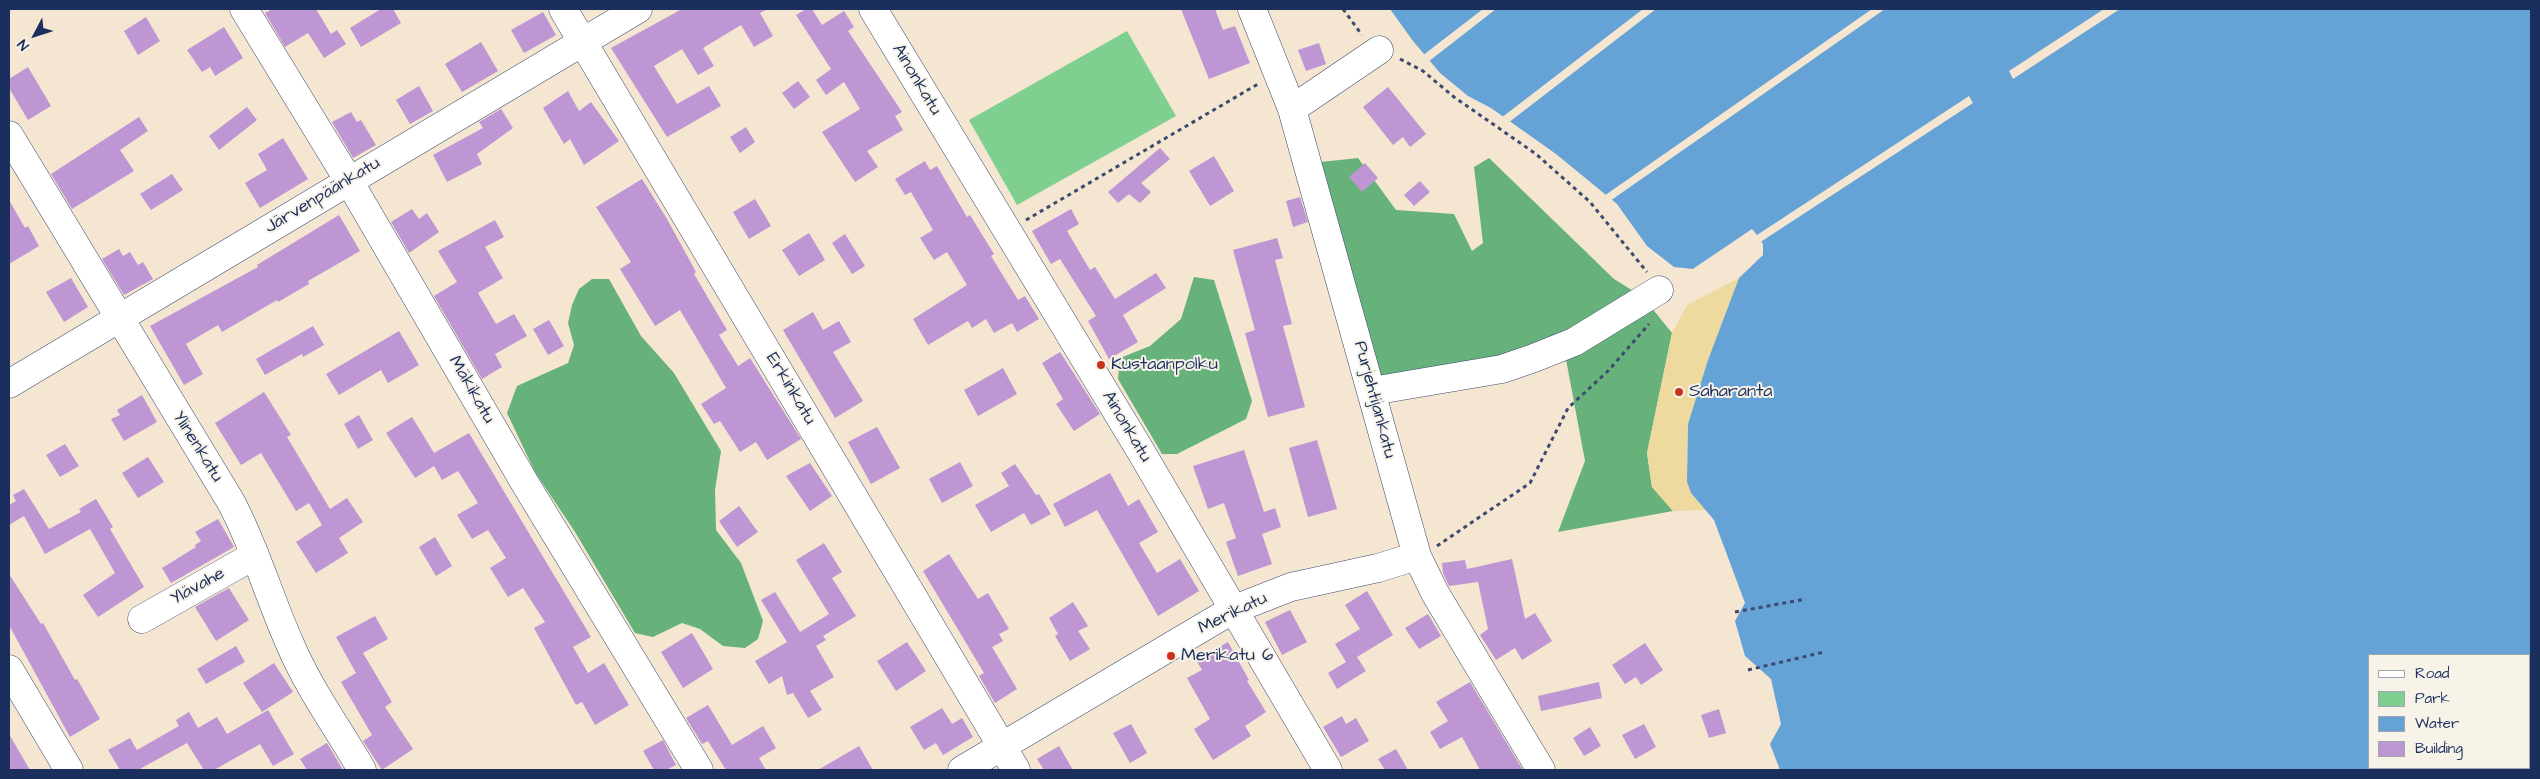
<!DOCTYPE html>
<html>
<head>
<meta charset="utf-8">
<style>
  body { margin:0 }
  #map { position:relative; width:2540px; height:779px; overflow:hidden; background:#f4e6d0; font-family:"Architects Daughter",sans-serif }
  canvas { display:block }
  .frame { position:absolute; inset:0; border:10px solid #1b2f5e; pointer-events:none }
  .legend { position:absolute; left:2368px; top:654px; width:162px; height:115px; box-sizing:border-box; background:#f7f3e8; border:1px solid #9fa5b1; margin:0; padding:6px 9px; list-style:none; font-size:15px; color:#1b2f5e }
  .legend li { display:flex; align-items:center; gap:10px; height:25px }
  .legend b { width:25px; border:1px solid #9fa5b1 }
  .north { position:absolute; left:10px; top:10px; width:50px; height:50px; -webkit-text-stroke:4px #f7f3e8; paint-order:stroke; rotate:230deg; font-size:14px; font-weight:700; line-height:20px; text-align:center; color:#1b2f5e }
  .north::after { content:''; display:block; margin:auto; width:18px; height:22px; background:#1b2f5e; clip-path:polygon(50% 0,100% 100%,50% 72%,0 100%) }
</style>
</head>
<body>
<div id="map">
<canvas width="2540" height="779"></canvas>
<div class="frame"></div>
<ul class="legend">
<li><b style="height:6px;background:#fff"></b>Road</li>
<li><b style="height:14px;background:#7ecf90"></b>Park</li>
<li><b style="height:14px;background:#65a3d7"></b>Water</li>
<li><b style="height:14px;background:#bf96d4"></b>Building</li>
</ul>
<div class="north">N</div>
</div>
<script>
const g = document.querySelector('canvas').getContext('2d');
g.lineJoin = 'round';
function fill(path, color) {
  g.fillStyle = color;
  g.fill(path, 'evenodd');
}
function trace(path, color, width, dash) {
  g.strokeStyle = color;
  g.lineWidth = width;
  g.lineCap = dash ? 'butt' : 'round';
  g.setLineDash(dash || []);
  g.stroke(path);
}
function write(font, color, halo, rows, align = 'center') {
  g.font = font + ' "Architects Daughter",sans-serif';
  g.lineWidth = 4;
  g.setLineDash([]);
  g.textBaseline = 'middle';
  g.strokeStyle = halo;
  g.fillStyle = color;
  for (const [text, x, y, turn = 0] of rows) {
    g.save();
    g.translate(x, y);
    g.rotate((+turn || 0) * Math.PI / 180);
    g.textAlign = isNaN(turn) ? turn : align;
    if (halo) g.strokeText(text, 0, 0);
    g.fillText(text, 0, 0);
    g.restore();
  }
}
fill(new Path2D(`
  M 1127,31 L 1176,116 L 1017,205 L 969,120 Z`), '#7ecf90');
fill(new Path2D(`
  M 1358,158 L 1396,210 L 1454,214 L 1472,251 L 1483,243 L 1474,167 L 1489,158 L 1614,279 L 1643,297 L 1672,333 L 1647,453 L 1652,487 L 1673,511 L 1558,532 L 1585,461 L 1562,338 L 1482,361 L 1382,378 L 1321,162 Z
  M 1194,277 L 1214,280 L 1252,401 L 1246,419 L 1177,454 L 1162,454 L 1118,379 L 1120,358 L 1150,346 L 1181,319 Z
  M 592,279 L 609,279 L 641,336 L 674,373 L 721,451 L 715,490 L 716,530 L 741,563 L 763,621 L 758,639 L 745,648 L 723,646 L 700,629 L 682,623 L 653,637 L 635,633 L 575,532 L 535,472 L 507,413 L 517,386 L 568,363 L 574,345 L 568,323 L 572,305 L 579,289 Z`), '#66b27a');
fill(new Path2D(`
  M 1739,278 L 1708,360 L 1688,424 L 1687,482 L 1691,494 L 1706,510 L 1673,511 L 1652,487 L 1647,453 L 1672,333 L 1687,305 Z`), '#eeda9e');
fill(new Path2D(`
  M 1390,9 L 2531,9 L 2531,770 L 1780,770 L 1770,744 L 1781,724 L 1771,679 L 1745,656 L 1735,621 L 1745,603 L 1714,520 L 1691,493 L 1687,482 L 1688,424 L 1708,360 L 1739,278 L 1763,255 L 1763,244 L 1752,230 L 1693,269 L 1674,267 L 1647,246 L 1617,204 L 1556,154 L 1491,108 L 1468,96 L 1440,73 L 1413,41 ZM 2369,655 L 2529,655 L 2529,768 L 2369,768 Z`), '#65a3d7');
fill(new Path2D(`
  M 1483,9 L 1496,9 L 1428,62 L 1422,56 Z
  M 1643,9 L 1656,9 L 1508,123 L 1501,118 Z
  M 1872,9 L 1885,9 L 1610,201 L 1604,196 Z
  M 2104,9 L 2120,9 L 2013,79 L 2009,71 Z
  M 1969,96 L 1973,103 L 1759,243 L 1752,233 L 1694,271 L 1693,269 L 1752,229 L 1757,235 Z`), '#f4e6d0');
fill(new Path2D(`
  M 273,9 L 316,9 L 331,34 L 337,30 L 346,44 L 324,58 L 308,33 L 285,47 L 265,13 Z
  M 381,9 L 393,9 L 401,23 L 361,47 L 350,28 Z
  M 682,9 L 768,9 L 760,13 L 773,36 L 754,47 L 741,25 L 703,48 L 714,66 L 698,75 L 682,49 L 654,66 L 677,104 L 709,86 L 721,106 L 667,137 L 611,48 Z
  M 806,9 L 812,9 L 822,25 L 844,11 L 854,27 L 848,31 L 902,112 L 895,116 L 903,130 L 867,151 L 878,167 L 855,182 L 822,132 L 860,109 L 844,82 L 826,95 L 816,80 L 831,69 L 796,15 Z
  M 1181,9 L 1215,9 L 1223,30 L 1235,26 L 1250,63 L 1209,79 Z
  M 543,12 L 556,35 L 524,53 L 511,30 Z
  M 146,17 L 160,41 L 138,55 L 124,31 Z
  M 224,27 L 243,58 L 215,76 L 210,67 L 202,72 L 187,50 Z
  M 481,42 L 498,71 L 462,92 L 445,64 Z
  M 1319,43 L 1326,64 L 1306,71 L 1298,50 Z
  M 28,67 L 51,106 L 28,120 L 9,88 L 9,79 Z
  M 798,81 L 810,97 L 794,109 L 782,93 Z
  M 419,86 L 433,111 L 410,124 L 396,100 Z
  M 1388,87 L 1426,134 L 1410,147 L 1403,137 L 1393,145 L 1363,107 Z
  M 568,91 L 579,111 L 591,102 L 619,141 L 584,165 L 570,139 L 564,144 L 543,108 Z
  M 247,107 L 257,120 L 219,150 L 209,136 Z
  M 501,109 L 513,128 L 477,154 L 482,164 L 447,182 L 433,155 L 483,128 L 479,122 Z
  M 351,112 L 357,122 L 361,120 L 376,145 L 353,158 L 332,122 Z
  M 139,117 L 148,131 L 120,150 L 134,171 L 72,209 L 51,174 Z
  M 746,127 L 755,142 L 740,153 L 730,137 Z
  M 283,138 L 308,179 L 260,208 L 245,183 L 267,170 L 258,154 Z
  M 1160,148 L 1170,159 L 1141,183 L 1151,192 L 1140,203 L 1129,194 L 1118,203 L 1108,192 Z
  M 1214,156 L 1234,191 L 1210,206 L 1189,171 Z
  M 925,161 L 930,170 L 937,166 L 967,217 L 970,215 L 994,254 L 991,256 L 1018,300 L 1025,296 L 1039,319 L 1017,332 L 1012,323 L 994,333 L 986,319 L 972,328 L 968,321 L 928,345 L 913,319 L 967,285 L 947,252 L 934,260 L 920,238 L 933,230 L 911,192 L 905,195 L 895,179 Z
  M 1365,163 L 1378,178 L 1362,192 L 1349,177 Z
  M 172,174 L 183,190 L 151,210 L 140,194 Z
  M 642,179 L 667,219 L 696,272 L 694,274 L 727,330 L 719,335 L 738,366 L 750,358 L 801,439 L 767,460 L 756,442 L 740,452 L 720,421 L 714,424 L 701,404 L 726,388 L 680,310 L 655,326 L 620,269 L 631,262 L 596,207 Z
  M 1420,181 L 1430,192 L 1414,206 L 1404,195 Z
  M 1300,197 L 1308,222 L 1293,227 L 1286,201 Z
  M 755,199 L 771,226 L 749,239 L 733,212 Z
  M 9,200 L 25,228 L 28,226 L 39,246 L 9,264 Z
  M 412,209 L 419,219 L 427,213 L 439,232 L 409,253 L 391,222 Z
  M 1071,209 L 1079,224 L 1067,231 L 1090,270 L 1095,267 L 1115,299 L 1156,273 L 1166,288 L 1123,315 L 1138,342 L 1109,359 L 1088,321 L 1096,316 L 1060,259 L 1051,264 L 1032,231 Z
  M 339,215 L 360,251 L 308,281 L 309,284 L 278,302 L 277,300 L 222,332 L 218,325 L 186,344 L 203,374 L 184,385 L 150,326 L 258,267 L 257,265 Z
  M 495,220 L 504,237 L 485,247 L 503,278 L 478,293 L 496,324 L 514,314 L 527,336 L 495,354 L 502,367 L 482,379 L 434,296 L 457,282 L 438,251 Z
  M 809,233 L 825,260 L 799,276 L 782,250 Z
  M 845,234 L 865,266 L 852,274 L 832,243 Z
  M 1277,238 L 1283,258 L 1275,260 L 1292,324 L 1283,326 L 1305,407 L 1268,417 L 1245,333 L 1255,330 L 1233,250 Z
  M 119,249 L 123,256 L 130,252 L 138,265 L 143,262 L 153,279 L 124,295 L 102,259 Z
  M 71,278 L 88,307 L 64,322 L 46,292 Z
  M 813,312 L 823,330 L 839,321 L 851,342 L 833,352 L 863,401 L 835,418 L 783,330 Z
  M 549,320 L 564,346 L 548,355 L 533,329 Z
  M 313,326 L 324,345 L 303,357 L 302,354 L 265,375 L 256,359 Z
  M 399,331 L 419,365 L 388,383 L 381,370 L 339,395 L 326,374 Z
  M 1060,352 L 1100,414 L 1074,431 L 1056,404 L 1063,399 L 1042,363 Z
  M 1003,368 L 1017,394 L 978,416 L 964,390 Z
  M 264,392 L 291,435 L 287,437 L 330,509 L 347,498 L 363,522 L 339,538 L 348,553 L 316,573 L 296,542 L 322,525 L 309,503 L 296,511 L 261,453 L 241,465 L 215,423 Z
  M 142,395 L 157,422 L 124,441 L 111,419 L 120,415 L 117,410 Z
  M 359,415 L 373,440 L 358,449 L 344,424 Z
  M 412,417 L 434,453 L 469,433 L 591,637 L 573,647 L 588,673 L 604,663 L 629,705 L 595,725 L 582,702 L 576,705 L 534,628 L 545,622 L 523,588 L 508,597 L 490,568 L 506,558 L 488,530 L 472,539 L 457,515 L 478,503 L 458,471 L 442,480 L 434,466 L 415,478 L 386,433 Z
  M 877,427 L 900,468 L 871,484 L 848,442 Z
  M 1317,440 L 1337,509 L 1308,517 L 1289,448 Z
  M 65,444 L 79,466 L 60,477 L 46,455 Z
  M 1244,450 L 1264,512 L 1275,508 L 1281,527 L 1262,534 L 1272,564 L 1238,576 L 1226,542 L 1236,538 L 1224,503 L 1208,509 L 1193,466 Z
  M 148,457 L 164,482 L 138,498 L 122,473 Z
  M 960,462 L 973,486 L 942,503 L 929,479 Z
  M 810,463 L 832,496 L 810,511 L 786,476 Z
  M 1015,464 L 1036,495 L 1039,494 L 1051,514 L 1031,525 L 1024,513 L 991,532 L 975,505 L 1009,486 L 1001,473 Z
  M 1110,473 L 1128,506 L 1139,499 L 1158,532 L 1139,543 L 1157,573 L 1180,559 L 1199,591 L 1158,616 L 1097,510 L 1065,527 L 1053,504 Z
  M 24,489 L 49,529 L 81,512 L 79,509 L 96,499 L 113,527 L 110,529 L 144,587 L 98,617 L 83,595 L 115,573 L 90,529 L 45,554 L 24,516 L 9,525 L 9,505 L 16,501 L 13,495 Z
  M 739,506 L 758,532 L 737,547 L 719,521 Z
  M 218,519 L 234,547 L 171,583 L 162,568 L 196,547 L 195,545 L 201,541 L 195,532 Z
  M 435,537 L 452,566 L 436,576 L 419,547 Z
  M 824,543 L 842,572 L 832,578 L 856,616 L 823,636 L 826,640 L 816,646 L 834,677 L 810,691 L 822,710 L 808,718 L 793,693 L 787,695 L 782,676 L 769,684 L 755,661 L 787,642 L 761,600 L 775,592 L 800,632 L 829,614 L 796,560 Z
  M 949,554 L 978,599 L 988,593 L 1009,629 L 999,634 L 1003,641 L 992,647 L 1017,689 L 995,703 L 979,676 L 984,673 L 923,571 Z
  M 1512,559 L 1525,619 L 1535,613 L 1552,641 L 1522,660 L 1515,648 L 1496,660 L 1480,635 L 1488,629 L 1478,582 L 1449,586 L 1443,573 L 1442,563 L 1465,560 L 1467,569 Z
  M 9,574 L 41,624 L 43,623 L 75,680 L 77,679 L 100,719 L 70,737 L 9,625 Z
  M 229,588 L 249,620 L 216,641 L 195,607 Z
  M 1367,591 L 1393,635 L 1357,657 L 1366,671 L 1337,689 L 1328,673 L 1346,662 L 1335,644 L 1360,629 L 1345,605 Z
  M 1073,602 L 1088,626 L 1078,631 L 1090,649 L 1070,661 L 1055,636 L 1058,634 L 1049,618 Z
  M 1290,610 L 1307,642 L 1282,655 L 1265,622 Z
  M 1428,614 L 1441,636 L 1419,649 L 1405,628 Z
  M 375,616 L 388,639 L 363,653 L 392,702 L 385,707 L 413,749 L 382,770 L 363,741 L 372,735 L 341,682 L 356,673 L 336,637 Z
  M 692,633 L 713,669 L 683,688 L 661,652 Z
  M 907,642 L 926,671 L 896,691 L 877,661 Z
  M 1228,642 L 1249,680 L 1247,681 L 1266,712 L 1245,726 L 1251,736 L 1213,760 L 1194,729 L 1210,719 L 1187,678 L 1202,670 L 1196,660 Z
  M 1645,643 L 1663,670 L 1641,685 L 1636,677 L 1625,684 L 1612,665 Z
  M 236,646 L 245,662 L 206,684 L 197,669 Z
  M 274,663 L 293,692 L 262,712 L 243,683 Z
  M 1470,682 L 1518,762 L 1523,770 L 1480,770 L 1462,737 L 1440,749 L 1430,732 L 1448,721 L 1436,702 Z
  M 1599,682 L 1602,698 L 1541,711 L 1538,696 Z
  M 708,705 L 732,745 L 763,726 L 776,748 L 759,758 L 766,770 L 726,770 L 708,741 L 702,744 L 686,718 Z
  M 942,708 L 952,724 L 962,718 L 973,737 L 943,755 L 936,743 L 924,750 L 910,727 Z
  M 1719,709 L 1726,733 L 1709,738 L 1701,715 Z
  M 268,710 L 294,754 L 273,766 L 260,744 L 214,770 L 204,770 L 187,743 L 138,770 L 120,770 L 108,750 L 130,738 L 137,750 L 179,726 L 176,720 L 189,712 L 198,728 L 217,717 L 227,734 Z
  M 1342,716 L 1346,724 L 1356,718 L 1369,741 L 1341,757 L 1323,727 Z
  M 1131,724 L 1147,753 L 1130,763 L 1113,733 Z
  M 1644,724 L 1656,747 L 1635,759 L 1622,735 Z
  M 1590,727 L 1601,746 L 1584,756 L 1573,738 Z
  M 9,734 L 30,770 L 9,770 Z
  M 663,740 L 676,765 L 666,770 L 654,770 L 643,751 Z
  M 327,743 L 343,770 L 307,770 L 300,759 Z
  M 859,746 L 873,770 L 818,770 Z
  M 1059,746 L 1073,770 L 1044,770 L 1037,759 Z
  M 1396,749 L 1408,770 L 1385,770 L 1378,759 Z`), '#bf96d4');
const minor = new Path2D(`
  M 244,9 L 349,181 L 526,485 L 699,770
  M 563,9 L 1016,770
  M 873,9 L 1140,450 L 1328,770
  M 1252,9 L 1292,109 L 1417,556 L 1435,593 L 1541,770
  M 1292,109 L 1379,50
  M 9,135 L 231,502 C 255,547 269,597 290,644 C 309,689 338,728 362,770
  M 9,384 L 638,9
  M 1372,391 L 1502,369 L 1534,358 L 1574,342 L 1659,290
  M 142,619 L 255,555
  M 9,669 L 69,770
  M 962,770 L 1232,610 L 1291,587 L 1378,568 L 1417,556`);
trace(minor, '#3c4a6f', 29);
trace(new Path2D(`
  M 1343,9 L 1362,35
  M 1400,59 L 1423,71 L 1454,97 L 1536,154 L 1590,202 L 1647,272
  M 1026,220 L 1258,84
  M 1437,546 L 1530,483 L 1568,408 L 1608,371 L 1649,324
  M 1735,612 L 1806,599
  M 1748,670 L 1824,652`), '#3c4a6f', 3, [4, 4]);
trace(minor, '#fff', 28);
for (const [x, y, r, color] of [
  [1101,365,5,"#c8321e"],
  [1679,392,5,"#c8321e"],
  [1171,656,5,"#c8321e"]
]) {
  const dot = new Path2D();
  dot.arc(x, y, r, 0, 2 * Math.PI);
  g.fillStyle = color;
  g.fill(dot);
  trace(dot, '#f7f3e8', 2);
}
write('18px', '#1b2f5e', '#f7f3e8', [
  ["Ainonkatu",916,80,59],
  ["Järvenpäänkatu",323,196,-31],
  ["Erkinkatu",790,389,59],
  ["Mäkikatu",471,390,60],
  ["Purjehtijankatu",1374,400,75],
  ["Ainonkatu",1126,427,59],
  ["Ylinenkatu",197,447,58],
  ["Ylävahe",198,587,-29],
  ["Merikatu",1233,614,-26]
]);
write('18px', '#1b2f5e', '#f7f3e8', [
  ["Kustaanpolku",1111,365],
  ["Saharanta",1689,392],
  ["Merikatu 6",1181,656]
], 'left');
</script>
</body>
</html>
